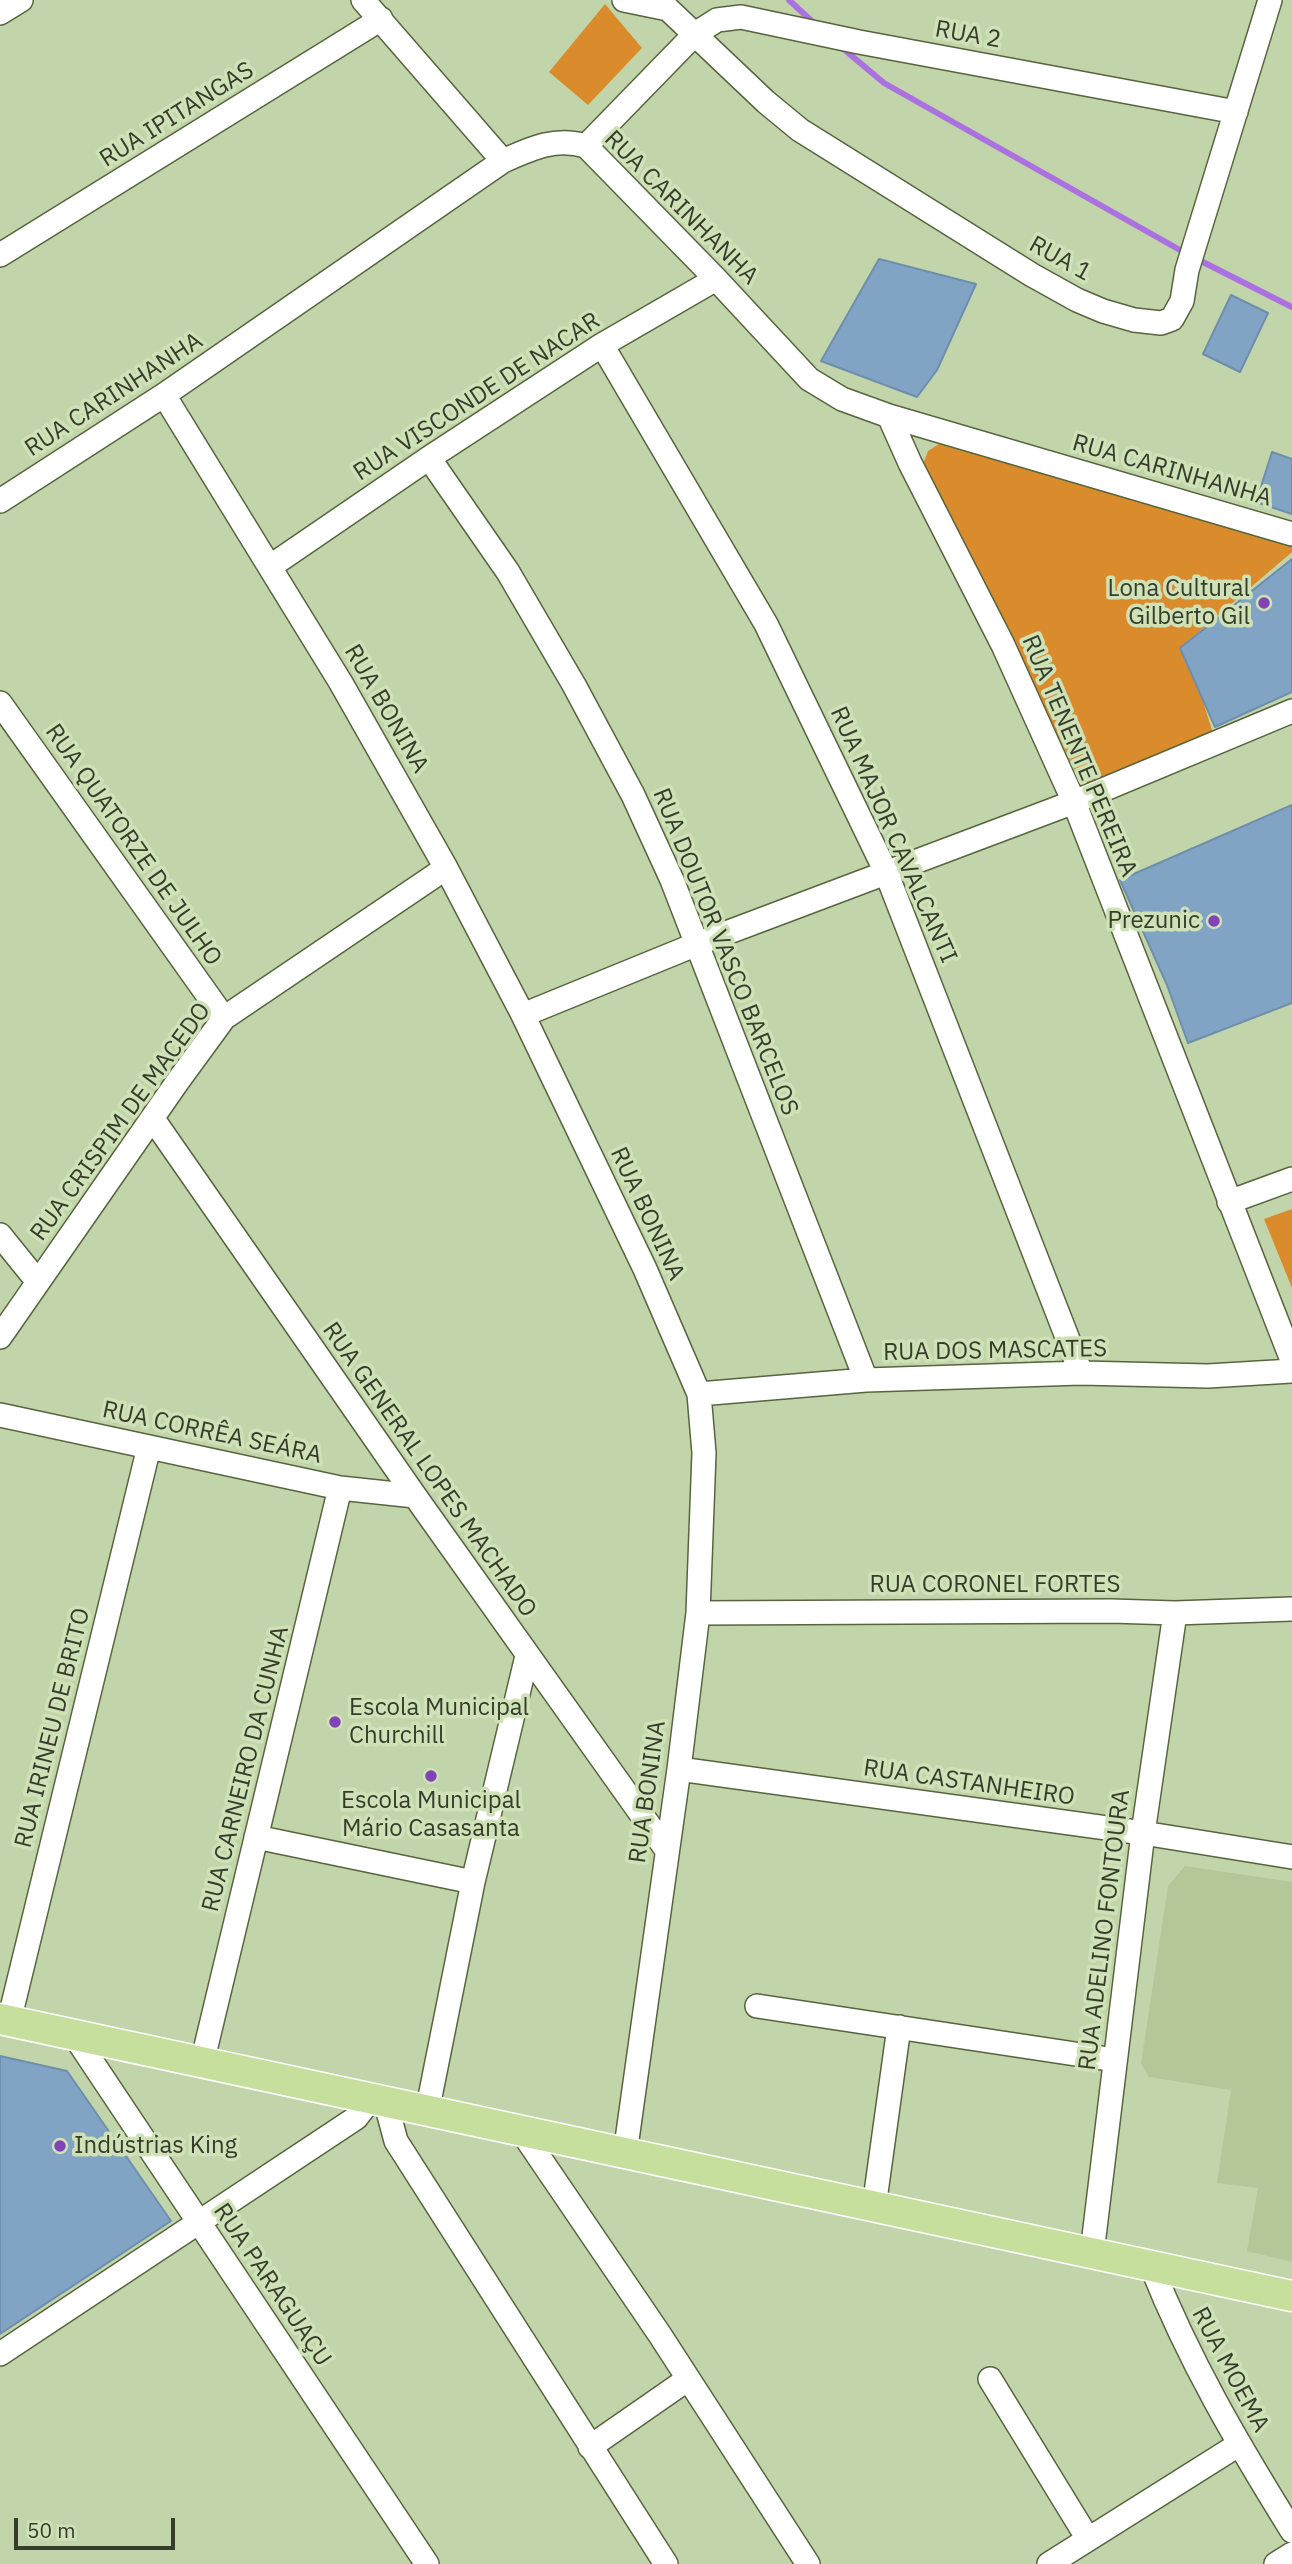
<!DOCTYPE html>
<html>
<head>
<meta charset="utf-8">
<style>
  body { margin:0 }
  #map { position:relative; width:1292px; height:2564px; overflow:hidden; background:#c2d4a9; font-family:"IBM Plex Sans",sans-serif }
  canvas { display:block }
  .scale { position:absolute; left:14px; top:2518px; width:161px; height:32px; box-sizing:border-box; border:4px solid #363d2c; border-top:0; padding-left:9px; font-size:21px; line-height:24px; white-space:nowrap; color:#363d2c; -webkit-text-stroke:5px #cfe1b6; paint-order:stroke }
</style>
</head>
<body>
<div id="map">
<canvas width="1292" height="2564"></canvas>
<div class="scale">50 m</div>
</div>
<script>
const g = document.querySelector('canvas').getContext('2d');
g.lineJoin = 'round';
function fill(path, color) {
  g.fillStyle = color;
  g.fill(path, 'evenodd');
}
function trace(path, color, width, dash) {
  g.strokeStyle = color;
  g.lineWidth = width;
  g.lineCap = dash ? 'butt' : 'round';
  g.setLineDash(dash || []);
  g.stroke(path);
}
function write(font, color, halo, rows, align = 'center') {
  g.font = font + ' "IBM Plex Sans",sans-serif';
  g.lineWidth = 7;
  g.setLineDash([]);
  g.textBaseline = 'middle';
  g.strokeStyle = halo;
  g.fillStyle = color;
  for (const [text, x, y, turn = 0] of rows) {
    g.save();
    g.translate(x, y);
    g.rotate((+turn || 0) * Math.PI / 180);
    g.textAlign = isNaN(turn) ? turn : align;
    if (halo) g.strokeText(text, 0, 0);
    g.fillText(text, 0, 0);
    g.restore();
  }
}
fill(new Path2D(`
  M 1185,1866 L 1292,1882 L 1292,2262 L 1247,2251 L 1258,2188 L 1217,2183 L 1231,2090 L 1149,2077 L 1141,2064 L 1168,1886 Z`), '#b4c798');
fill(new Path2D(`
  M 605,4 L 642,48 L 588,105 L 549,72 Z
  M 947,439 L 1292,543 L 1292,552 L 1180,648 L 1200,692 L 1213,733 L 1085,791 L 1010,638 L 920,472 L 928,451 Z
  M 1292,1209 L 1292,1288 L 1264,1219 Z`), '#da8c2d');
trace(new Path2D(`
  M 789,0 L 816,25
  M 840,46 L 884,83 L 1187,254
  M 1197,259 L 1292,307`), '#ab71e1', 6);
const building = new Path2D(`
  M 879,259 L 976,284 L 937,370 L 917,397 L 821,361 Z
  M 1231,295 L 1268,313 L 1240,372 L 1203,354 Z
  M 1272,452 L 1292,459 L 1292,514 L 1256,502 Z
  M 1292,559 L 1292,692 L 1215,727 L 1180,648 Z
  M 1292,805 L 1292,1003 L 1188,1043 L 1167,985 L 1120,880 Z
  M 0,2056 L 67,2071 L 171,2221 L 0,2334 Z`);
fill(building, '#82a4c4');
trace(building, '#6d8fad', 2);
const minor = new Path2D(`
  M 363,0 L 503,161
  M 624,0 L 668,9
  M 668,9 L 766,102 L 800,130 L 1032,275 L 1077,300 L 1103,311 L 1134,320 L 1161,323 L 1172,319 L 1182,301 L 1187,270 L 1270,0
  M 0,13 L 21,0
  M 586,146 L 695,34 L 717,20 L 741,17 L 859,42 L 1236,112
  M 0,255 L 381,19
  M 602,345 L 766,624 L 886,872 L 1081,1373
  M 164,395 L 341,683 L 446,868 L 523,1015 L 645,1269 L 699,1394 L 704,1453 L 698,1613 L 679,1769 L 625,2154
  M 889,416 L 910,463 L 1003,645 L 1074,802 L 1292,1360
  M 429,458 L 508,572 L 574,685 L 633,795 L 672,880 L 866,1380
  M 0,501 L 164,395 L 503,161 C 532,148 555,137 586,146 L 716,279 L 809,379 L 842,399 L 889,416 L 1292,534
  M 271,566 L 429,458 L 602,345 L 716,279
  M 0,703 L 224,1018
  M 523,1015 L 697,944 L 1074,802 L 1292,711
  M 153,1119 L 415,1496 L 666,1849
  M 1229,1202 L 1292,1179
  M 0,1235 L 38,1282
  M 0,1337 L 178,1081 L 224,1018 L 446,868
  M 699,1394 L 866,1380 L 1081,1373 L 1208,1376 L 1292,1371
  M 0,1415 L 340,1488 L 415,1496
  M 698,1613 L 1111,1611 L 1175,1613 L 1292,1609
  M 679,1769 L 1143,1833 L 1292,1857
  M 256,1837 L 473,1882
  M 757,2006 L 1115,2060
  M 9,2021 L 149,1447
  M 74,2035 L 427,2564
  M 202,2063 L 340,1488
  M 386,2104 L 396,2141 L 666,2564
  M 427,2112 L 473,1882 L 527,1656
  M 522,2132 L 660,2335 L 808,2564
  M 874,2207 L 899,2027
  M 1092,2253 L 1143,1833 L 1175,1613
  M 1151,2265 C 1189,2361 1238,2444 1292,2531
  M 0,2354 L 356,2118 L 370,2100
  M 990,2379 L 1088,2539
  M 590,2447 L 688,2379
  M 1049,2564 L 1238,2445
  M 1276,2564 L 1292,2554`);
const major = new Path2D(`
  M 0,2019 L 1292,2296`);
trace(minor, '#56653f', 26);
trace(major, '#fff', 33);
trace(minor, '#fff', 23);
trace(major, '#c7df9c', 30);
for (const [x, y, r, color] of [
  [1264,603,7,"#8243b8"],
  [1214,921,7,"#8243b8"],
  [335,1722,7,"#8243b8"],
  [431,1776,7,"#8243b8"],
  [60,2146,7,"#8243b8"]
]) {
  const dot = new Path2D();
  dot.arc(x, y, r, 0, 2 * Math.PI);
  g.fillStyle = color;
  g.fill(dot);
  trace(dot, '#cfe1b6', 2.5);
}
write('24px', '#363d2c', '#cfe1b6', [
  ["RUA 2",968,35,10],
  ["RUA IPITANGAS",177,115,-32],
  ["RUA CARINHANHA",681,208,45],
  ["RUA 1",1060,259,29],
  ["RUA CARINHANHA",114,395,-33],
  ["RUA VISCONDE DE NACAR",477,397,-33],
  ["RUA CARINHANHA",1172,471,16],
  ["RUA BONINA",386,709,60],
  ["RUA TENENTE PEREIRA",1079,756,67],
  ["RUA MAJOR CAVALCANTI",893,835,66],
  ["RUA QUATORZE DE JULHO",133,845,55],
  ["RUA DOUTOR VASCO BARCELOS",725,952,68],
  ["RUA CRISPIM DE MACEDO",121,1122,-54],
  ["RUA BONINA",647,1214,65],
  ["RUA DOS MASCATES",995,1351,-1],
  ["RUA CORRÊA SEÁRA",212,1433,12],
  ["RUA GENERAL LOPES MACHADO",429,1470,55],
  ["RUA CORONEL FORTES",995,1585],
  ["RUA IRINEU DE BRITO",53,1728,-76],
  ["RUA CARNEIRO DA CUNHA",246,1769,-76],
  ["RUA CASTANHEIRO",969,1783,8],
  ["RUA BONINA",648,1792,-82],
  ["RUA ADELINO FONTOURA",1105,1930,-83],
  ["RUA PARAGUAÇU",272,2285,56],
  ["RUA MOEMA",1230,2370,62]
]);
write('24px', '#363d2c', '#cfe1b6', [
  ["Lona Cultural",1250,589],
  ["Gilberto Gil",1250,617],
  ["Prezunic",1200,921],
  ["Escola Municipal",349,1708,"left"],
  ["Churchill",349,1736,"left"],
  ["Escola Municipal",431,1801,"center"],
  ["Mário Casasanta",431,1829,"center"],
  ["Indústrias King",74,2146,"left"]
], 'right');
</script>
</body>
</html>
